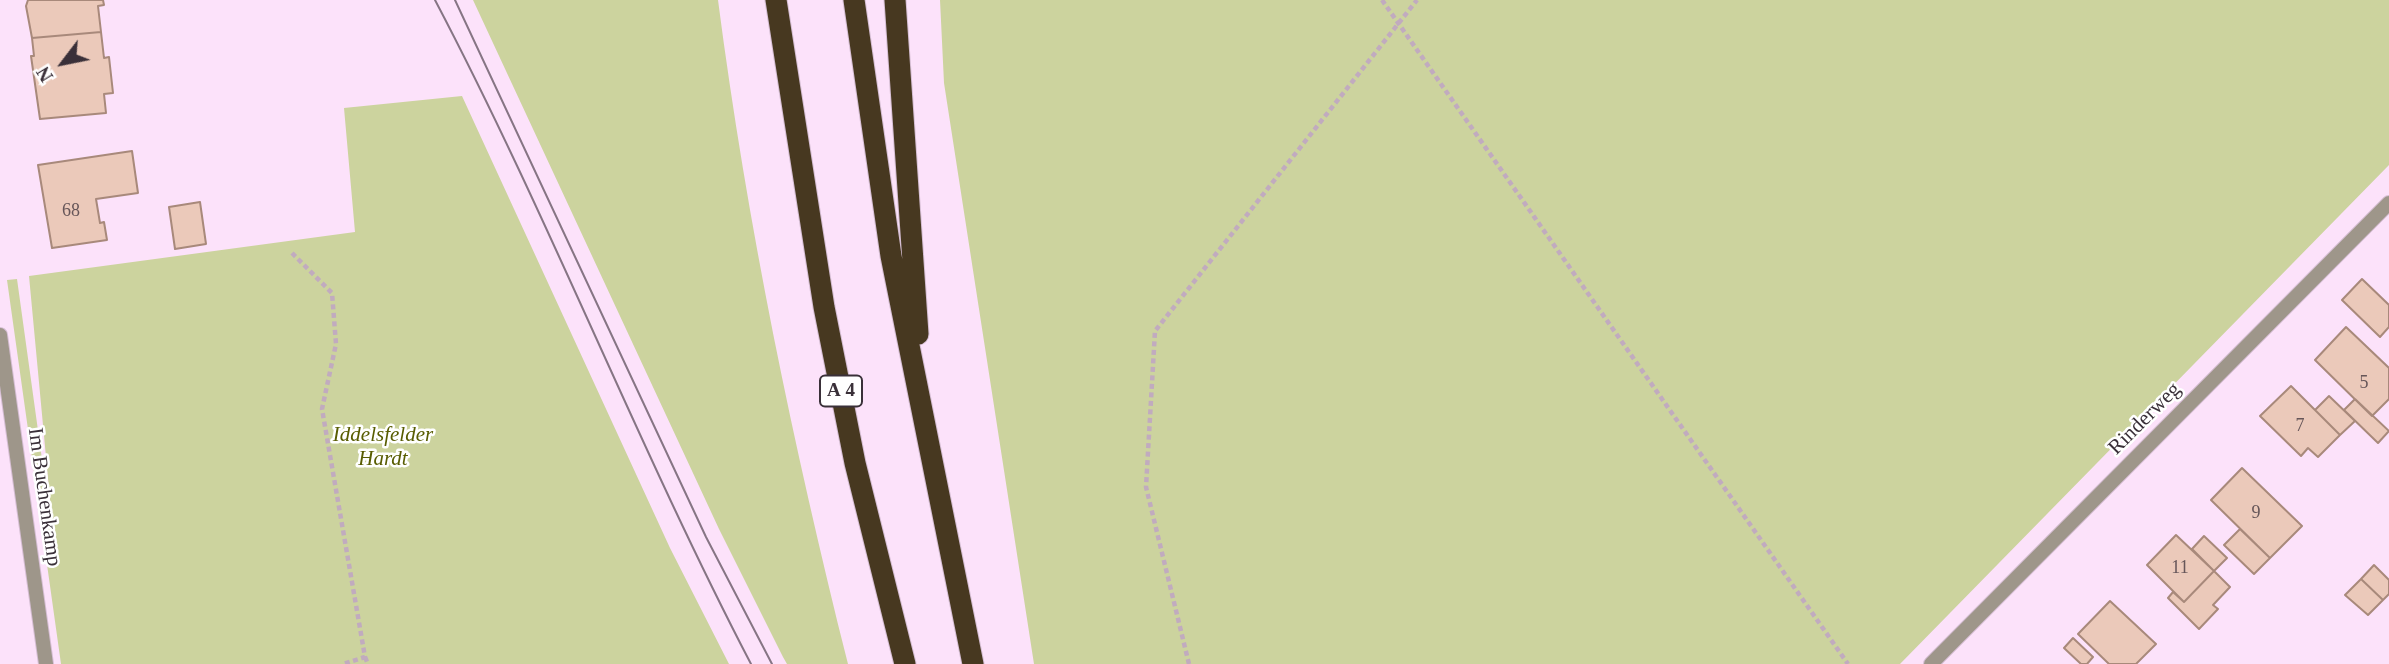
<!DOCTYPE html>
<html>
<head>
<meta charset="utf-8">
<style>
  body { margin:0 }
  #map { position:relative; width:2389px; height:664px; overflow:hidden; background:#fce2fa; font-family:Georgia,serif }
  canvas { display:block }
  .north { position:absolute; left:28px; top:28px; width:70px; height:70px; -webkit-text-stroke:5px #fff; paint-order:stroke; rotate:238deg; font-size:19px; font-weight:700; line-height:28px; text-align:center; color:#3a3039 }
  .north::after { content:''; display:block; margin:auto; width:24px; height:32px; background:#3a3039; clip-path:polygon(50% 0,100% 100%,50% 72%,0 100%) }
</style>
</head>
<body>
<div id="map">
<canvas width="2389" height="664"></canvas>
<div class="north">N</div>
</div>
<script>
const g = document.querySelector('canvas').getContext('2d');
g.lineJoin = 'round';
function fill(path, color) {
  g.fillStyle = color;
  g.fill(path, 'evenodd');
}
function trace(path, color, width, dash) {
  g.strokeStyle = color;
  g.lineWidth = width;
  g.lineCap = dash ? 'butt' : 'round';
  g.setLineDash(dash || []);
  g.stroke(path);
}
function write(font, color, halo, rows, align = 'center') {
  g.font = font + ' Georgia,serif';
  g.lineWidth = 5;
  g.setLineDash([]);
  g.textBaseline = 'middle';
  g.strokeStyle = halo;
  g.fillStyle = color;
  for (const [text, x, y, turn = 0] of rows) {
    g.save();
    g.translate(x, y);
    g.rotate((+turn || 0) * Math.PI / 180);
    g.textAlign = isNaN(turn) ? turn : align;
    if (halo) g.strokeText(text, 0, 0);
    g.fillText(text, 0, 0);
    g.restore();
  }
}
fill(new Path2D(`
  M 473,0 L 718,0 C 747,224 793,445 848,664 L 787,664 L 783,657 L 719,529 Z
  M 940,0 L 2389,0 L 2389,165 L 1900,664 L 1034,664 L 944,83 Z
  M 462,96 L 670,548 L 729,664 L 61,664 L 7,280 L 17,279 L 55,553 L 29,276 L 355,232 L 344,108 Z`), '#ccd39e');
const building = new Path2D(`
  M 28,0 L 103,0 L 104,5 L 98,6 L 101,32 L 32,38 L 26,6 Z
  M 101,32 L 104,58 L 109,57 L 113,93 L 104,94 L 106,113 L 40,119 L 31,56 L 34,56 L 32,38 Z
  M 132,151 L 138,193 L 96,199 L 100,223 L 104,222 L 107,240 L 52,248 L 38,165 Z
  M 200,202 L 206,244 L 175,249 L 169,207 Z
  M 2362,279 L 2389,305 L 2389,327 L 2380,337 L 2342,300 Z
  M 2346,327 L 2389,368 L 2389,399 L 2372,416 L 2315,360 Z
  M 2291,386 L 2340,435 L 2318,457 L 2308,448 L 2301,456 L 2260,416 Z
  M 2329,396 L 2355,421 L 2340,435 L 2315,410 Z
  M 2355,399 L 2389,431 L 2378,443 L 2344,410 Z
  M 2242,468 L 2302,526 L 2270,558 L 2211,500 Z
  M 2240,529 L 2270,558 L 2254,574 L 2224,545 Z
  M 2176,535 L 2214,571 L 2184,602 L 2147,565 Z
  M 2204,536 L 2227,558 L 2214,571 L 2192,549 Z
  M 2374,565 L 2389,580 L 2389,594 L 2383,600 L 2361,579 Z
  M 2214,571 L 2230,587 L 2213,605 L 2218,609 L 2199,629 L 2168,598 L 2173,592 L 2184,602 Z
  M 2361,579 L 2383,600 L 2368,615 L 2345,595 Z
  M 2110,601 L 2156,644 L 2136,664 L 2109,664 L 2078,634 Z
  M 2073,638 L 2093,657 L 2087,664 L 2081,664 L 2064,648 Z`);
fill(building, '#ebc9ba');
trace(building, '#a8897b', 2);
const minor = new Path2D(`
  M 0,335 L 46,664
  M 1931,664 L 2389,203`);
const motorway = new Path2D(`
  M 776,0 L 824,307 L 855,463 L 905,664
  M 854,0 L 891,256 L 973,664
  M 895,0 L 918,334`);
trace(minor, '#d5bed3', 16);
trace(motorway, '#d5bed3', 23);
trace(new Path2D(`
  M 1382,0 L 1848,664
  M 292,253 L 332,293 L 336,344 L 322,409 L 365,657 L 343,664
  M 365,657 L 368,664
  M 1189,664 L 1146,487 L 1155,331 L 1417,0`), '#c1abbf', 4.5, [5, 3.5]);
trace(minor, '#9e968a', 14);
trace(motorway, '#473820', 21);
trace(new Path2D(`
  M 435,0 C 549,217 638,447 751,664
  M 455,0 L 706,537 L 772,664`), '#867584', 2);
write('18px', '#665659', null, [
  ["68",71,211],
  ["5",2364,383],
  ["7",2300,426],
  ["9",2256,513],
  ["11",2180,568]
]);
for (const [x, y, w] of [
  [841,391,42]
]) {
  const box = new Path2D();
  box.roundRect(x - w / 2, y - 15.5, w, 31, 5);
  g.fillStyle = '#fff';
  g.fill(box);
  trace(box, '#3a3039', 2);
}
write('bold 19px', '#3a3039', null, [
  ["A 4",841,391]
]);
write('21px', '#3a3039', '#fff', [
  ["Rinderweg",2145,419,-45],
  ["Im Buchenkamp",44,497,82]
]);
write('italic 21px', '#585d02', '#fff', [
  ["Iddelsfelder",383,435],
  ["Hardt",383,459]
]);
</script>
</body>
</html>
